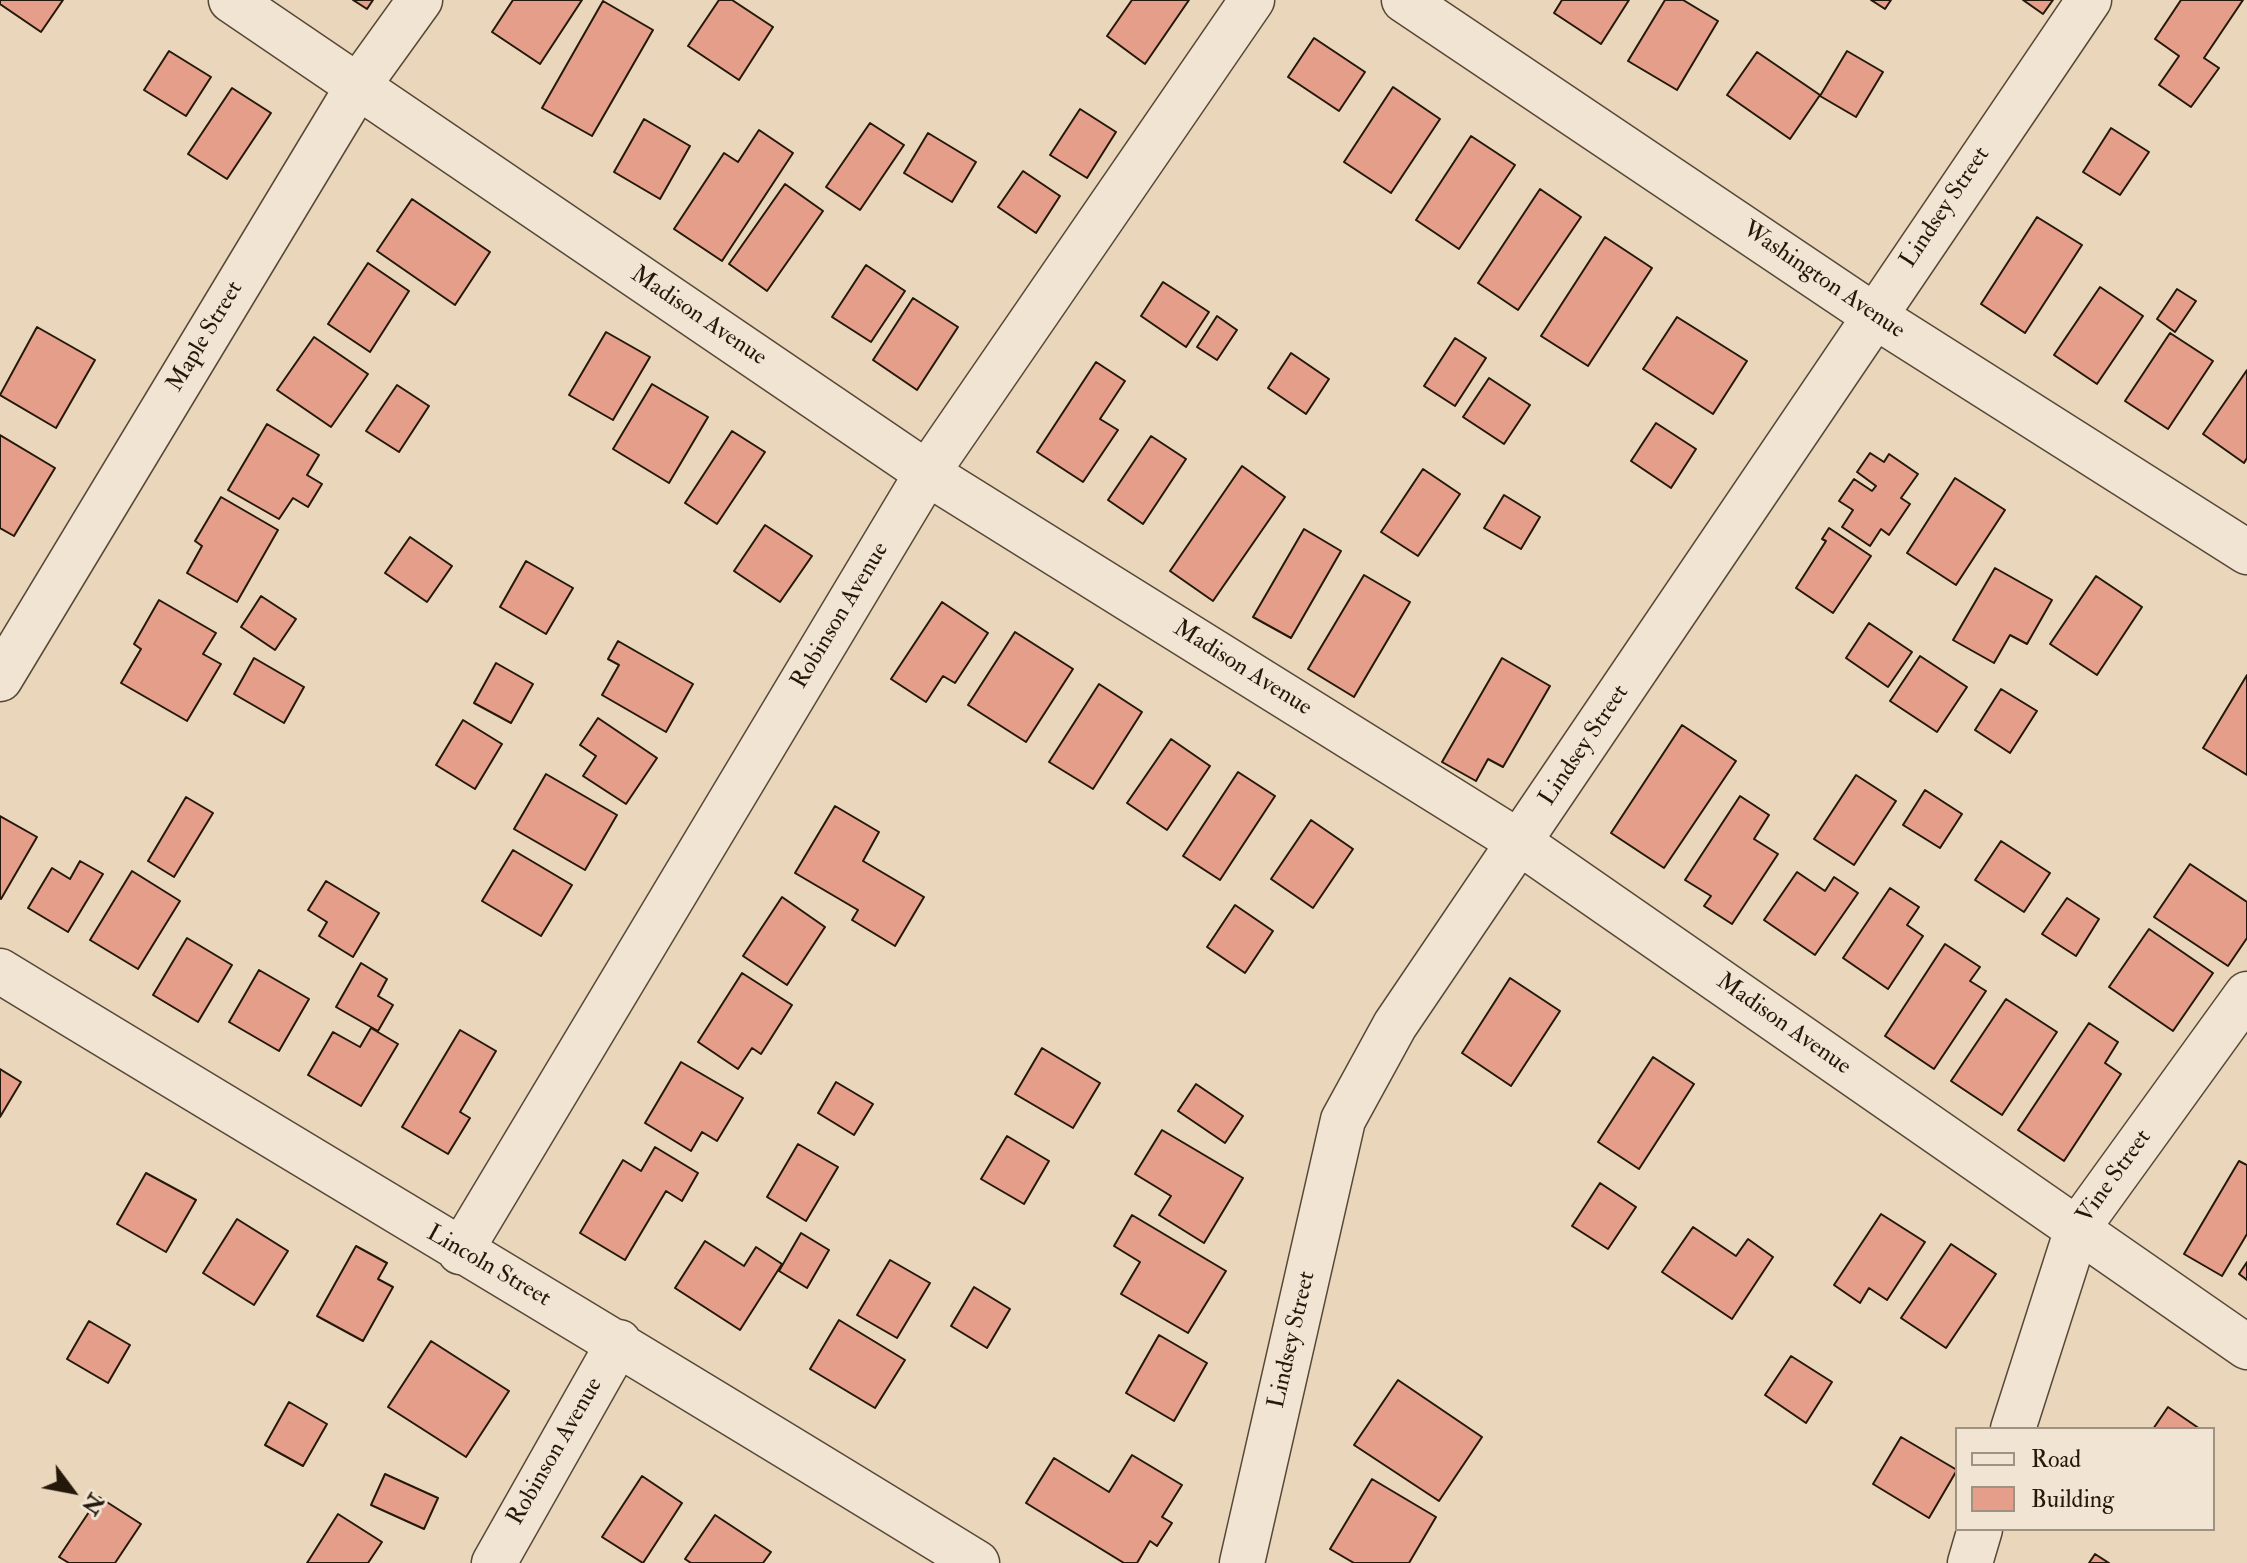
<!DOCTYPE html>
<html>
<head>
<meta charset="utf-8">
<style>
  body { margin:0 }
  #map { position:relative; width:2247px; height:1563px; overflow:hidden; background:#ead6bb; font-family:"IM FELL Double Pica",serif }
  canvas { display:block }
  .legend { position:absolute; left:1955px; top:1427px; width:260px; height:104px; box-sizing:border-box; background:#f1e4d3; border:2px solid #9f9283; margin:0; padding:10px 14px; list-style:none; font-size:24px; color:#24180b }
  .legend li { display:flex; align-items:center; gap:16px; height:40px }
  .legend b { width:40px; border:2px solid #9f9283 }
  .north { position:absolute; left:32px; top:1451px; width:80px; height:80px; -webkit-text-stroke:6px #f1e4d3; paint-order:stroke; rotate:122deg; font-size:22px; font-weight:700; line-height:32px; text-align:center; color:#24180b }
  .north::after { content:''; display:block; margin:auto; width:28px; height:36px; background:#24180b; clip-path:polygon(50% 0,100% 100%,50% 72%,0 100%) }
</style>
</head>
<body>
<div id="map">
<canvas width="2247" height="1563"></canvas>
<ul class="legend">
<li><b style="height:10px;background:#f1e4d3"></b>Road</li>
<li><b style="height:22px;background:#e49e89"></b>Building</li>
</ul>
<div class="north">N</div>
</div>
<script>
const g = document.querySelector('canvas').getContext('2d');
g.lineJoin = 'round';
function fill(path, color) {
  g.fillStyle = color;
  g.fill(path, 'evenodd');
}
function trace(path, color, width, dash) {
  g.strokeStyle = color;
  g.lineWidth = width;
  g.lineCap = dash ? 'butt' : 'round';
  g.setLineDash(dash || []);
  g.stroke(path);
}
function write(font, color, halo, rows, align = 'center') {
  g.font = font + ' "IM FELL Double Pica",serif';
  g.lineWidth = 6;
  g.setLineDash([]);
  g.textBaseline = 'middle';
  g.strokeStyle = halo;
  g.fillStyle = color;
  for (const [text, x, y, turn = 0] of rows) {
    g.save();
    g.translate(x, y);
    g.rotate((+turn || 0) * Math.PI / 180);
    g.textAlign = isNaN(turn) ? turn : align;
    if (halo) g.strokeText(text, 0, 0);
    g.fillText(text, 0, 0);
    g.restore();
  }
}
const building = new Path2D(`
  M 0,0 L 63,0 L 41,32 L 0,4 Z
  M 353,0 L 373,0 L 367,9 Z
  M 513,0 L 582,0 L 540,64 L 492,32 Z
  M 719,0 L 732,0 L 773,27 L 739,80 L 688,46 Z
  M 1132,0 L 1189,0 L 1145,64 L 1107,36 Z
  M 1562,0 L 1629,0 L 1601,44 L 1554,13 Z
  M 1665,0 L 1683,0 L 1718,21 L 1677,90 L 1628,61 Z
  M 1871,0 L 1891,0 L 1885,9 Z
  M 2023,0 L 2053,0 L 2043,14 Z
  M 2181,0 L 2243,0 L 2204,58 L 2219,68 L 2191,107 L 2159,85 L 2179,56 L 2155,39 Z
  M 603,1 L 653,30 L 592,136 L 542,108 Z
  M 1314,38 L 1365,72 L 1339,111 L 1288,77 Z
  M 169,51 L 211,77 L 186,116 L 144,90 Z
  M 1847,51 L 1883,72 L 1856,117 L 1820,96 Z
  M 1757,52 L 1820,95 L 1790,139 L 1727,95 Z
  M 1393,87 L 1440,119 L 1391,193 L 1344,162 Z
  M 232,88 L 271,113 L 227,179 L 188,154 Z
  M 1080,109 L 1116,132 L 1087,178 L 1050,155 Z
  M 644,119 L 690,146 L 660,199 L 614,172 Z
  M 870,123 L 904,145 L 860,210 L 826,187 Z
  M 2111,128 L 2149,152 L 2120,195 L 2083,172 Z
  M 759,130 L 793,153 L 722,261 L 674,229 L 724,153 L 738,162 Z
  M 928,133 L 976,162 L 952,202 L 904,173 Z
  M 1471,136 L 1515,165 L 1459,249 L 1416,220 Z
  M 1023,171 L 1060,196 L 1036,233 L 998,207 Z
  M 785,184 L 823,211 L 767,291 L 729,264 Z
  M 1540,189 L 1581,217 L 1518,310 L 1478,283 Z
  M 412,199 L 490,252 L 455,305 L 377,251 Z
  M 2037,217 L 2082,245 L 2025,333 L 1981,304 Z
  M 1605,237 L 1652,268 L 1588,366 L 1541,336 Z
  M 368,263 L 409,291 L 370,352 L 328,324 Z
  M 866,265 L 905,291 L 871,342 L 832,317 Z
  M 1163,282 L 1209,312 L 1186,347 L 1141,316 Z
  M 2100,287 L 2143,316 L 2097,384 L 2054,355 Z
  M 2177,289 L 2196,301 L 2175,332 L 2157,319 Z
  M 913,298 L 958,327 L 917,390 L 873,360 Z
  M 1217,316 L 1237,330 L 1217,360 L 1197,347 Z
  M 1677,317 L 1747,361 L 1713,414 L 1643,369 Z
  M 37,327 L 95,360 L 56,428 L 0,395 Z
  M 606,332 L 650,357 L 613,420 L 569,395 Z
  M 2170,333 L 2213,361 L 2168,429 L 2125,401 Z
  M 314,337 L 368,374 L 331,427 L 277,390 Z
  M 1455,338 L 1486,358 L 1455,406 L 1424,386 Z
  M 1291,353 L 1329,379 L 1306,414 L 1268,388 Z
  M 1096,362 L 1125,381 L 1100,419 L 1118,430 L 1083,482 L 1037,452 Z
  M 2247,370 L 2247,458 L 2244,463 L 2203,434 Z
  M 1489,378 L 1530,405 L 1504,444 L 1463,417 Z
  M 652,384 L 708,417 L 669,483 L 613,449 Z
  M 397,385 L 429,406 L 399,452 L 366,431 Z
  M 1656,423 L 1696,449 L 1671,488 L 1631,461 Z
  M 267,424 L 319,455 L 307,475 L 322,484 L 308,507 L 293,498 L 279,519 L 228,490 Z
  M 732,431 L 765,452 L 717,524 L 685,503 Z
  M 0,435 L 55,468 L 14,536 L 0,528 Z
  M 1151,436 L 1186,459 L 1143,524 L 1108,500 Z
  M 1870,453 L 1884,462 L 1889,454 L 1918,474 L 1901,498 L 1910,504 L 1889,535 L 1881,529 L 1870,546 L 1842,527 L 1853,510 L 1839,501 L 1854,479 L 1872,491 L 1876,486 L 1857,472 Z
  M 1242,466 L 1285,497 L 1213,601 L 1170,571 Z
  M 1423,469 L 1460,494 L 1418,556 L 1381,532 Z
  M 1955,478 L 2005,510 L 1956,585 L 1907,553 Z
  M 1504,495 L 1540,517 L 1521,549 L 1484,528 Z
  M 221,497 L 278,530 L 237,602 L 187,573 L 202,546 L 195,541 Z
  M 765,525 L 812,556 L 780,602 L 734,571 Z
  M 1829,528 L 1871,556 L 1833,613 L 1796,588 L 1826,541 L 1822,539 Z
  M 1304,529 L 1341,551 L 1291,638 L 1253,617 Z
  M 410,537 L 452,566 L 427,602 L 385,573 Z
  M 526,561 L 573,588 L 546,634 L 500,607 Z
  M 1995,568 L 2052,600 L 2027,644 L 2010,635 L 1994,663 L 1953,640 Z
  M 1364,575 L 1410,602 L 1354,697 L 1308,669 Z
  M 2096,576 L 2142,607 L 2097,675 L 2050,644 Z
  M 261,596 L 296,619 L 275,650 L 241,627 Z
  M 159,600 L 216,633 L 203,654 L 221,664 L 187,721 L 121,683 L 141,649 L 134,644 Z
  M 942,602 L 988,633 L 955,683 L 943,676 L 926,702 L 891,679 Z
  M 1869,623 L 1912,652 L 1888,687 L 1846,658 Z
  M 1015,632 L 1073,669 L 1026,742 L 968,705 Z
  M 618,641 L 693,684 L 666,732 L 602,695 L 619,665 L 608,659 Z
  M 1920,656 L 1967,687 L 1937,732 L 1890,701 Z
  M 254,658 L 304,687 L 284,723 L 234,694 Z
  M 1502,658 L 1550,686 L 1503,767 L 1488,759 L 1476,781 L 1442,762 Z
  M 496,663 L 533,684 L 511,723 L 474,703 Z
  M 2247,675 L 2247,775 L 2203,748 Z
  M 1099,684 L 1142,712 L 1093,789 L 1049,762 Z
  M 2001,689 L 2037,711 L 2010,753 L 1975,730 Z
  M 598,718 L 657,758 L 626,804 L 583,776 L 596,756 L 580,745 Z
  M 463,720 L 502,744 L 475,789 L 436,765 Z
  M 1682,725 L 1736,761 L 1664,868 L 1611,833 Z
  M 1171,739 L 1210,766 L 1167,830 L 1127,803 Z
  M 1238,772 L 1275,796 L 1220,880 L 1183,856 Z
  M 546,774 L 617,815 L 585,870 L 514,829 Z
  M 1856,775 L 1896,801 L 1854,865 L 1814,839 Z
  M 1925,790 L 1962,814 L 1940,848 L 1903,825 Z
  M 1740,796 L 1769,815 L 1754,839 L 1778,854 L 1732,924 L 1704,906 L 1711,896 L 1685,880 Z
  M 186,797 L 213,813 L 174,877 L 148,861 Z
  M 835,806 L 879,832 L 863,861 L 924,897 L 895,946 L 852,920 L 858,910 L 795,873 Z
  M 0,816 L 37,837 L 1,899 L 0,898 Z
  M 1311,820 L 1353,849 L 1313,908 L 1271,879 Z
  M 2001,841 L 2050,873 L 2024,912 L 1975,880 Z
  M 513,850 L 572,885 L 541,936 L 482,901 Z
  M 80,861 L 103,874 L 68,932 L 28,908 L 52,868 L 70,879 Z
  M 2190,864 L 2247,902 L 2247,938 L 2228,966 L 2154,917 Z
  M 132,871 L 180,901 L 138,969 L 90,940 Z
  M 1797,872 L 1825,891 L 1834,877 L 1858,893 L 1815,955 L 1764,920 Z
  M 326,881 L 379,913 L 353,957 L 319,936 L 327,922 L 308,910 Z
  M 1890,888 L 1919,907 L 1907,925 L 1923,936 L 1888,989 L 1843,958 Z
  M 782,897 L 825,927 L 787,985 L 743,956 Z
  M 2067,898 L 2099,919 L 2076,956 L 2042,934 Z
  M 1235,905 L 1273,931 L 1245,973 L 1207,947 Z
  M 2149,929 L 2213,973 L 2173,1031 L 2109,987 Z
  M 187,938 L 232,965 L 198,1022 L 153,995 Z
  M 1945,944 L 1980,967 L 1970,981 L 1986,991 L 1934,1069 L 1885,1036 Z
  M 361,963 L 387,979 L 378,996 L 393,1005 L 378,1031 L 336,1007 Z
  M 259,970 L 309,999 L 279,1051 L 229,1022 Z
  M 742,973 L 792,1005 L 761,1054 L 752,1048 L 738,1069 L 698,1042 Z
  M 1510,978 L 1560,1011 L 1511,1086 L 1462,1053 Z
  M 2006,999 L 2057,1032 L 2002,1115 L 1951,1081 Z
  M 2089,1023 L 2118,1042 L 2105,1063 L 2121,1074 L 2064,1161 L 2018,1130 Z
  M 371,1028 L 398,1044 L 361,1106 L 308,1075 L 333,1032 L 360,1047 Z
  M 460,1030 L 496,1051 L 460,1112 L 470,1118 L 448,1154 L 402,1127 Z
  M 1042,1048 L 1100,1083 L 1073,1128 L 1015,1094 Z
  M 1653,1057 L 1694,1084 L 1639,1169 L 1598,1142 Z
  M 681,1062 L 743,1098 L 717,1141 L 702,1132 L 691,1151 L 645,1123 Z
  M 0,1069 L 21,1082 L 0,1117 Z
  M 836,1082 L 873,1104 L 854,1135 L 818,1113 Z
  M 1196,1084 L 1243,1116 L 1225,1143 L 1178,1111 Z
  M 1162,1130 L 1243,1178 L 1204,1243 L 1159,1215 L 1171,1196 L 1135,1174 Z
  M 1007,1136 L 1049,1161 L 1024,1204 L 981,1179 Z
  M 798,1144 L 838,1167 L 806,1221 L 767,1197 Z
  M 655,1147 L 698,1173 L 682,1201 L 666,1191 L 625,1260 L 580,1233 L 623,1160 L 641,1171 Z
  M 2239,1161 L 2247,1165 L 2247,1234 L 2222,1276 L 2184,1254 Z
  M 146,1173 L 196,1200 L 166,1252 L 117,1224 Z
  M 1600,1183 L 1636,1207 L 1608,1249 L 1572,1226 Z
  M 1881,1214 L 1925,1242 L 1887,1300 L 1869,1288 L 1860,1303 L 1834,1285 Z
  M 1132,1215 L 1226,1271 L 1188,1333 L 1121,1294 L 1140,1262 L 1114,1246 Z
  M 237,1219 L 288,1251 L 254,1305 L 203,1273 Z
  M 1693,1227 L 1736,1256 L 1748,1239 L 1773,1257 L 1732,1319 L 1662,1272 Z
  M 801,1233 L 829,1250 L 807,1288 L 779,1271 Z
  M 705,1241 L 744,1266 L 756,1247 L 782,1264 L 740,1330 L 675,1288 Z
  M 1951,1244 L 1996,1274 L 1946,1348 L 1901,1318 Z
  M 356,1246 L 387,1263 L 378,1279 L 393,1287 L 363,1341 L 317,1316 Z
  M 890,1260 L 930,1283 L 897,1338 L 857,1315 Z
  M 2247,1262 L 2247,1280 L 2239,1274 Z
  M 974,1287 L 1010,1309 L 987,1348 L 951,1326 Z
  M 839,1320 L 905,1360 L 875,1408 L 810,1369 Z
  M 89,1321 L 130,1345 L 108,1383 L 67,1359 Z
  M 1159,1335 L 1207,1363 L 1174,1421 L 1126,1393 Z
  M 431,1341 L 509,1391 L 466,1457 L 388,1407 Z
  M 1791,1356 L 1832,1382 L 1806,1423 L 1765,1395 Z
  M 1398,1380 L 1482,1437 L 1439,1501 L 1354,1445 Z
  M 289,1402 L 327,1424 L 303,1466 L 265,1445 Z
  M 2168,1407 L 2200,1429 L 2153,1429 Z
  M 1901,1437 L 1957,1470 L 1929,1518 L 1873,1484 Z
  M 1132,1455 L 1182,1485 L 1162,1517 L 1172,1523 L 1157,1546 L 1150,1541 L 1137,1563 L 1124,1563 L 1026,1503 L 1054,1458 L 1109,1492 Z
  M 385,1474 L 438,1498 L 424,1529 L 371,1505 Z
  M 642,1476 L 682,1503 L 643,1563 L 602,1537 Z
  M 1372,1479 L 1436,1517 L 1409,1563 L 1354,1563 L 1330,1549 Z
  M 99,1497 L 141,1524 L 115,1563 L 69,1563 L 59,1557 Z
  M 338,1514 L 382,1542 L 368,1563 L 307,1563 Z
  M 715,1515 L 771,1552 L 763,1563 L 691,1563 L 685,1559 Z
  M 2095,1554 L 2109,1563 L 2089,1563 Z`);
fill(building, '#e49e89');
trace(building, '#24180b', 2);
const street = new Path2D(`
  M 231,0 L 927,473 L 1519,842 L 2247,1347
  M 1404,0 L 1873,315 L 2247,552
  M 0,679 L 358,86 L 420,0
  M 0,971 C 325,1169 653,1363 977,1563
  M 460,1252 L 927,473 L 1252,0
  M 2013,1429 L 2077,1229 L 2247,994
  M 494,1563 L 619,1342
  M 1242,1563 L 1343,1120 L 1395,1025 L 2089,0
  M 1970,1563 L 1980,1529`);
trace(street, '#564837', 47);
trace(street, '#f1e4d3', 44);
write('24px', '#24180b', '#f1e4d3', [
  ["Lindsey Street",1946,208,-56],
  ["Washington Avenue",1823,281,34],
  ["Madison Avenue",698,317,34],
  ["Maple Street",206,337,-59],
  ["Robinson Avenue",841,616,-59],
  ["Madison Avenue",1242,669,32],
  ["Lindsey Street",1585,746,-56],
  ["Madison Avenue",1783,1025,35],
  ["Vine Street",2115,1177,-54],
  ["Lincoln Street",488,1267,30],
  ["Lindsey Street",1293,1340,-77],
  ["Robinson Avenue",556,1452,-60]
]);
</script>
</body>
</html>
